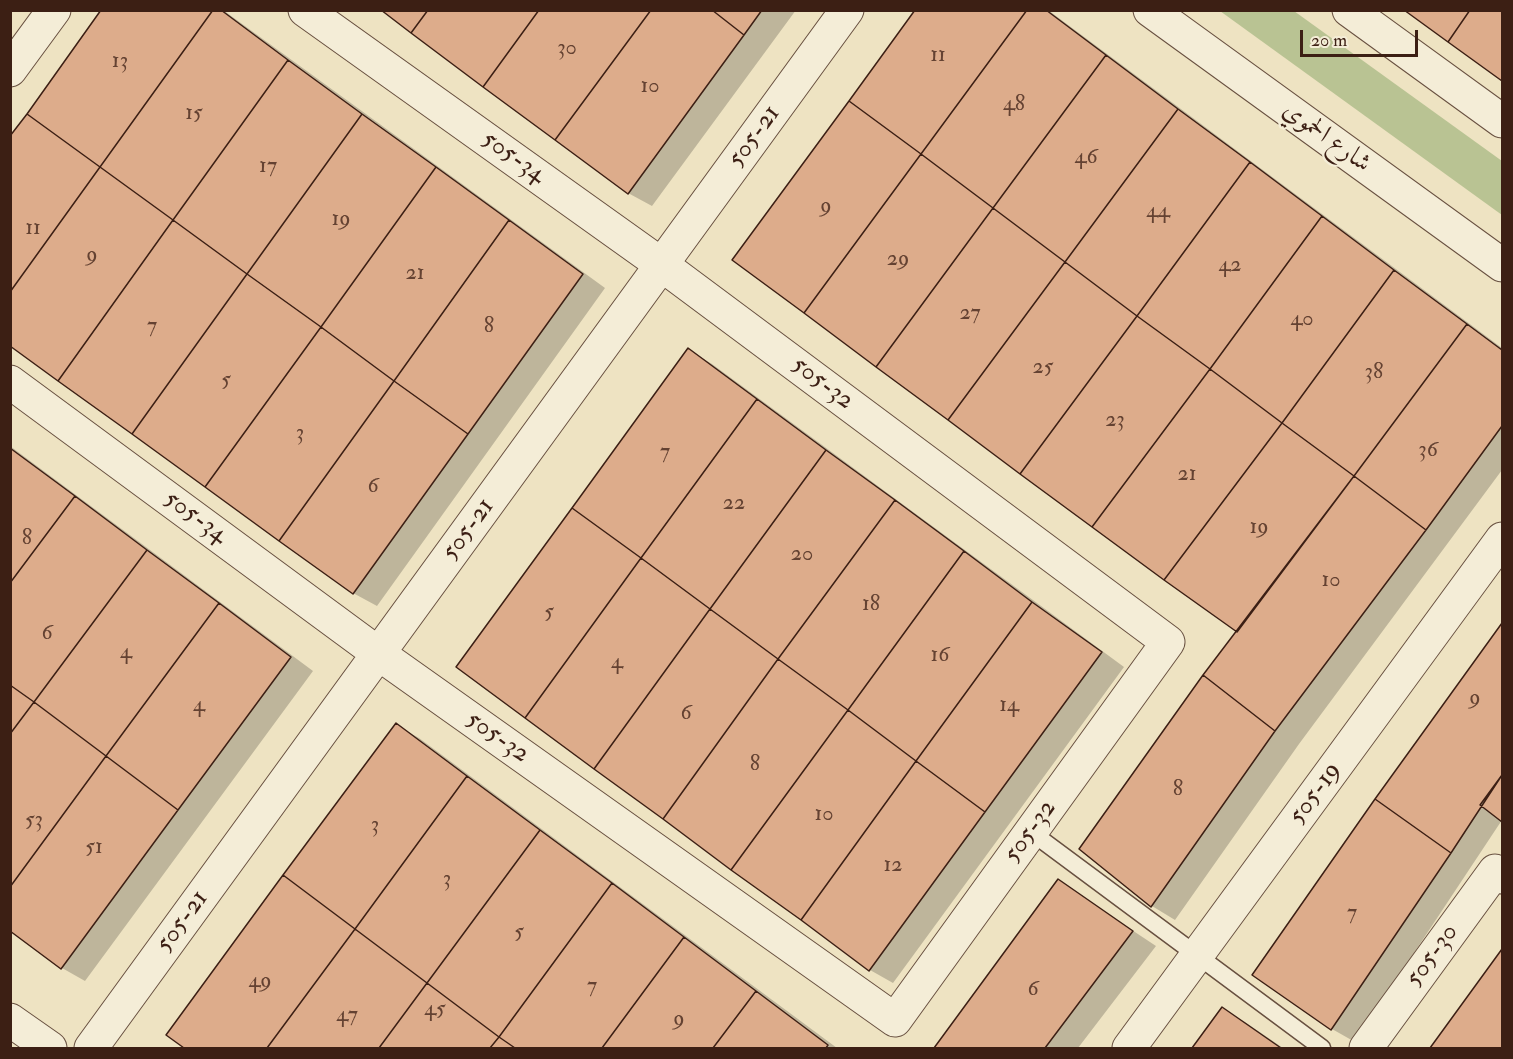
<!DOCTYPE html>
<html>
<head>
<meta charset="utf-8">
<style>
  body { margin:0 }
  #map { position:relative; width:1513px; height:1059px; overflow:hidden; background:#eee3c2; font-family:"IM FELL Double Pica",serif }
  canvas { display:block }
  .frame { position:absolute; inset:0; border:12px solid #3c1f14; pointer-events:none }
  .scale { position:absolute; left:1300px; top:30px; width:118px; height:27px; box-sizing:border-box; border:3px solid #3c1f14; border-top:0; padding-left:8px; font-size:18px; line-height:21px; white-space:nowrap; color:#3c1f14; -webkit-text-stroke:4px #f4edd7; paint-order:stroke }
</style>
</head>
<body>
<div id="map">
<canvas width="1513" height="1059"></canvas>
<div class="frame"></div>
<div class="scale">20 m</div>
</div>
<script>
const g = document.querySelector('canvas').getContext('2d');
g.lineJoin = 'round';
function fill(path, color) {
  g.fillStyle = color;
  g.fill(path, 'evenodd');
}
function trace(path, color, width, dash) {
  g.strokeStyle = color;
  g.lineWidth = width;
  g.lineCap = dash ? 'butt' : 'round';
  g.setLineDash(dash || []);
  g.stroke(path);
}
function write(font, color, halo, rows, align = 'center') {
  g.font = font + ' "IM FELL Double Pica",Amiri,serif';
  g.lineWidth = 4.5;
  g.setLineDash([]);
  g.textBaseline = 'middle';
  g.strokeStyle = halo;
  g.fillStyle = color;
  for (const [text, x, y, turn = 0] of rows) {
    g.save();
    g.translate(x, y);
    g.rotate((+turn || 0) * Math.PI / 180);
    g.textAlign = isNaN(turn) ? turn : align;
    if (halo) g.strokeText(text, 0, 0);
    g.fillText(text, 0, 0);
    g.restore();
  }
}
fill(new Path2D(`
  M 1220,11 L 1294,11 L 1502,161 L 1502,215 Z`), '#b9c393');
fill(new Path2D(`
  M 103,10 L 223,10 L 605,288 L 377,606 L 353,593 Z
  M 383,10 L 796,10 L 652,206 L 628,193 Z
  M 917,10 L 1048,10 L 1502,348 L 1502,470 L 1299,744 L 1175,920 L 1152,906 L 1081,849 L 1239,632 Z
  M 1407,10 L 1502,10 L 1502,79 Z
  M 689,350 L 712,364 L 1124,667 L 893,983 L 870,970 L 458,667 Z
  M 10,446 L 313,671 L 85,981 L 62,968 L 10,929 Z
  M 1502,627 L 1502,820 L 1355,1042 L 1332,1029 L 1376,800 Z
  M 396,725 L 419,738 L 837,1048 L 187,1048 L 168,1034 Z
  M 1058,881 L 1156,946 L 1078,1048 L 938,1048 Z
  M 1502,952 L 1502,1048 L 1433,1048 Z
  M 1222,1009 L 1245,1022 L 1283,1048 L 1194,1048 Z`), '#0003');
const building = new Path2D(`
  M 101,10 L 213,10 L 100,167 L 27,114 Z
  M 213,10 L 221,10 L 288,60 L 173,220 L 100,167 Z
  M 381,10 L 428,10 L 411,33 Z
  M 428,10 L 539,10 L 483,87 L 411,33 Z
  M 539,10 L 651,10 L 555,140 L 483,87 Z
  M 651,10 L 712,10 L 744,35 L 628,194 L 555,140 Z
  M 712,10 L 762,10 L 744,35 Z
  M 915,10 L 1027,10 L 921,154 L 849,101 Z
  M 1027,10 L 1046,10 L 1106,55 L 993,208 L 921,154 Z
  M 1404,10 L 1470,10 L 1448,42 Z
  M 1470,10 L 1502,10 L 1502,81 L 1448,42 Z
  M 1106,55 L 1178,109 L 1065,262 L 993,208 Z
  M 288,60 L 362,114 L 247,274 L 173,220 Z
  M 849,101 L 921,154 L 804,313 L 732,260 Z
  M 1178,109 L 1250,162 L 1137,316 L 1065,262 Z
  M 27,114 L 100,167 L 10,292 L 10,136 Z
  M 362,114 L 436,167 L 321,327 L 247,274 Z
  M 921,154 L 993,208 L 876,367 L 804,313 Z
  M 1250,162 L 1322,216 L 1210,369 L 1137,316 Z
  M 100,167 L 173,220 L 58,381 L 10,346 L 10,292 Z
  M 436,167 L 509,220 L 394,381 L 321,327 Z
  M 993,208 L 1065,262 L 948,420 L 876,367 Z
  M 1322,216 L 1394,270 L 1282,423 L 1210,369 Z
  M 173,220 L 247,274 L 132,434 L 58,381 Z
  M 509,220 L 583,274 L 468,434 L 394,381 Z
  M 1065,262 L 1137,316 L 1020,474 L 948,420 Z
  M 1394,270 L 1467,324 L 1354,476 L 1282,423 Z
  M 247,274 L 321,327 L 205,487 L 132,434 Z
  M 1137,316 L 1210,369 L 1092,527 L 1020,474 Z
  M 1467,324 L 1502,350 L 1502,426 L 1426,530 L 1354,476 Z
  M 321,327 L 394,381 L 279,541 L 205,487 Z
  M 688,348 L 757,399 L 641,558 L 572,508 Z
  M 1210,369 L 1282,423 L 1164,580 L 1092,527 Z
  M 394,381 L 468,434 L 353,594 L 279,541 Z
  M 757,399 L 826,450 L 710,609 L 641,558 Z
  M 1282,423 L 1354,476 L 1237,632 L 1164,580 Z
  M 10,448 L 75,496 L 10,583 Z
  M 826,450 L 895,500 L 778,659 L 710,609 Z
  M 1354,476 L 1426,530 L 1275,731 L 1203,675 Z
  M 75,496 L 147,550 L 34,702 L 10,685 L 10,583 Z
  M 895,500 L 964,551 L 848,710 L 778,659 Z
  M 572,508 L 641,558 L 525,718 L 456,667 Z
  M 147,550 L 219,603 L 106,756 L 34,702 Z
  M 964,551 L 1032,602 L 916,761 L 848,710 Z
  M 641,558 L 710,609 L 594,769 L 525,718 Z
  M 1032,602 L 1102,652 L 985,812 L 916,761 Z
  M 219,603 L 291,657 L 178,810 L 106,756 Z
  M 710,609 L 778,659 L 663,819 L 594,769 Z
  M 1502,623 L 1502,775 L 1451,853 L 1375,799 Z
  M 778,659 L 848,710 L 731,870 L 663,819 Z
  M 1203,675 L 1275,731 L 1151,907 L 1079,849 Z
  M 10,685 L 34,702 L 10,734 Z
  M 34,702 L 106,756 L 10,887 L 10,734 Z
  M 848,710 L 916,761 L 801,920 L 731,870 Z
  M 396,723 L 467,776 L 355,929 L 283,875 Z
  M 106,756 L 178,810 L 61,969 L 10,931 L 10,887 Z
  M 916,761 L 985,812 L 869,971 L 801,920 Z
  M 1502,775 L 1502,822 L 1480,805 Z
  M 467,776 L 540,830 L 427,983 L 355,929 Z
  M 1375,799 L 1451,853 L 1331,1030 L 1252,975 Z
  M 540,830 L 612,883 L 499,1037 L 427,983 Z
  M 283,875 L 355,929 L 267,1048 L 184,1048 L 166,1035 Z
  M 1058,879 L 1133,931 L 1045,1048 L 934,1048 Z
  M 612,883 L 684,937 L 602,1048 L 515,1048 L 499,1037 Z
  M 355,929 L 427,983 L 379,1048 L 267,1048 Z
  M 684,937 L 756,991 L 713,1048 L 602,1048 Z
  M 1502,949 L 1502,1048 L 1430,1048 Z
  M 427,983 L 499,1037 L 490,1048 L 379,1048 Z
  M 756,991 L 828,1045 L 826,1048 L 713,1048 Z
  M 1222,1007 L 1281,1048 L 1192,1048 Z
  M 499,1037 L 515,1048 L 490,1048 Z`);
fill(building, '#ddac8b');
trace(building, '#3c1f14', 1.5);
const service = new Path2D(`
  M 1031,832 L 1322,1048`);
const minor = new Path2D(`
  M 10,70 L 54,10
  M 10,382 L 379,654 L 895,1020 L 1168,642 L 662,265 L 305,10
  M 10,1020 L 50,1048
  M 91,1048 L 847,10
  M 1129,1048 L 1502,539
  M 1366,1048 L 1495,871 L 1502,877`);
const tertiary = new Path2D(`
  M 1150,10 L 1502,265
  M 1349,10 L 1502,121`);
trace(service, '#685040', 19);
trace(minor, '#685040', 35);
trace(tertiary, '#685040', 35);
trace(service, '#f4edd7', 16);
trace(minor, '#f4edd7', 33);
trace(tertiary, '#f4edd7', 33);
write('22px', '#644232', null, [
  ["30",567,49],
  ["11",938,56],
  ["13",120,62],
  ["10",650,87],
  ["48",1014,105],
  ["15",194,114],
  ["46",1086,158],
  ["17",268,167],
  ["9",826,207],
  ["44",1158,212],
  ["19",341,220],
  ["11",33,229],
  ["9",92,256],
  ["29",898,260],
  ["42",1230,266],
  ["21",415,274],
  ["27",970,314],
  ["40",1302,320],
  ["7",152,327],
  ["8",489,327],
  ["25",1043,368],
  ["38",1374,373],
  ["5",226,381],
  ["23",1115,421],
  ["3",300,434],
  ["36",1428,451],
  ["7",665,453],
  ["21",1187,475],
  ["6",373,487],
  ["22",734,504],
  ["19",1259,528],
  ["8",27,539],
  ["20",802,555],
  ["10",1331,581],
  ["18",871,605],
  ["5",549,613],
  ["6",47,634],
  ["4",126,653],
  ["16",940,656],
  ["4",617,663],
  ["9",1475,699],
  ["4",199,706],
  ["14",1009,706],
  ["6",686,714],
  ["8",755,765],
  ["8",1178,790],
  ["10",824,815],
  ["53",34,821],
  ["3",375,826],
  ["51",94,848],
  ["12",893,866],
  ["3",447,880],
  ["7",1352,914],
  ["5",519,933],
  ["49",260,982],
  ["7",592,987],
  ["6",1033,990],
  ["45",435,1010],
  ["47",347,1016],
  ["9",679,1020]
]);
write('26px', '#3c1f14', '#f4edd7', [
  ["505-21",755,137,-54],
  ["شارع الحموي",1326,138,36],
  ["505-34",513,158,35],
  ["505-32",822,384,37],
  ["505-34",195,518,36],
  ["505-21",469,530,-54],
  ["505-32",497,738,35],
  ["505-19",1316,794,-54],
  ["505-32",1031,832,-54],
  ["505-21",183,922,-54],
  ["505-30",1433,956,-54]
]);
</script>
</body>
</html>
